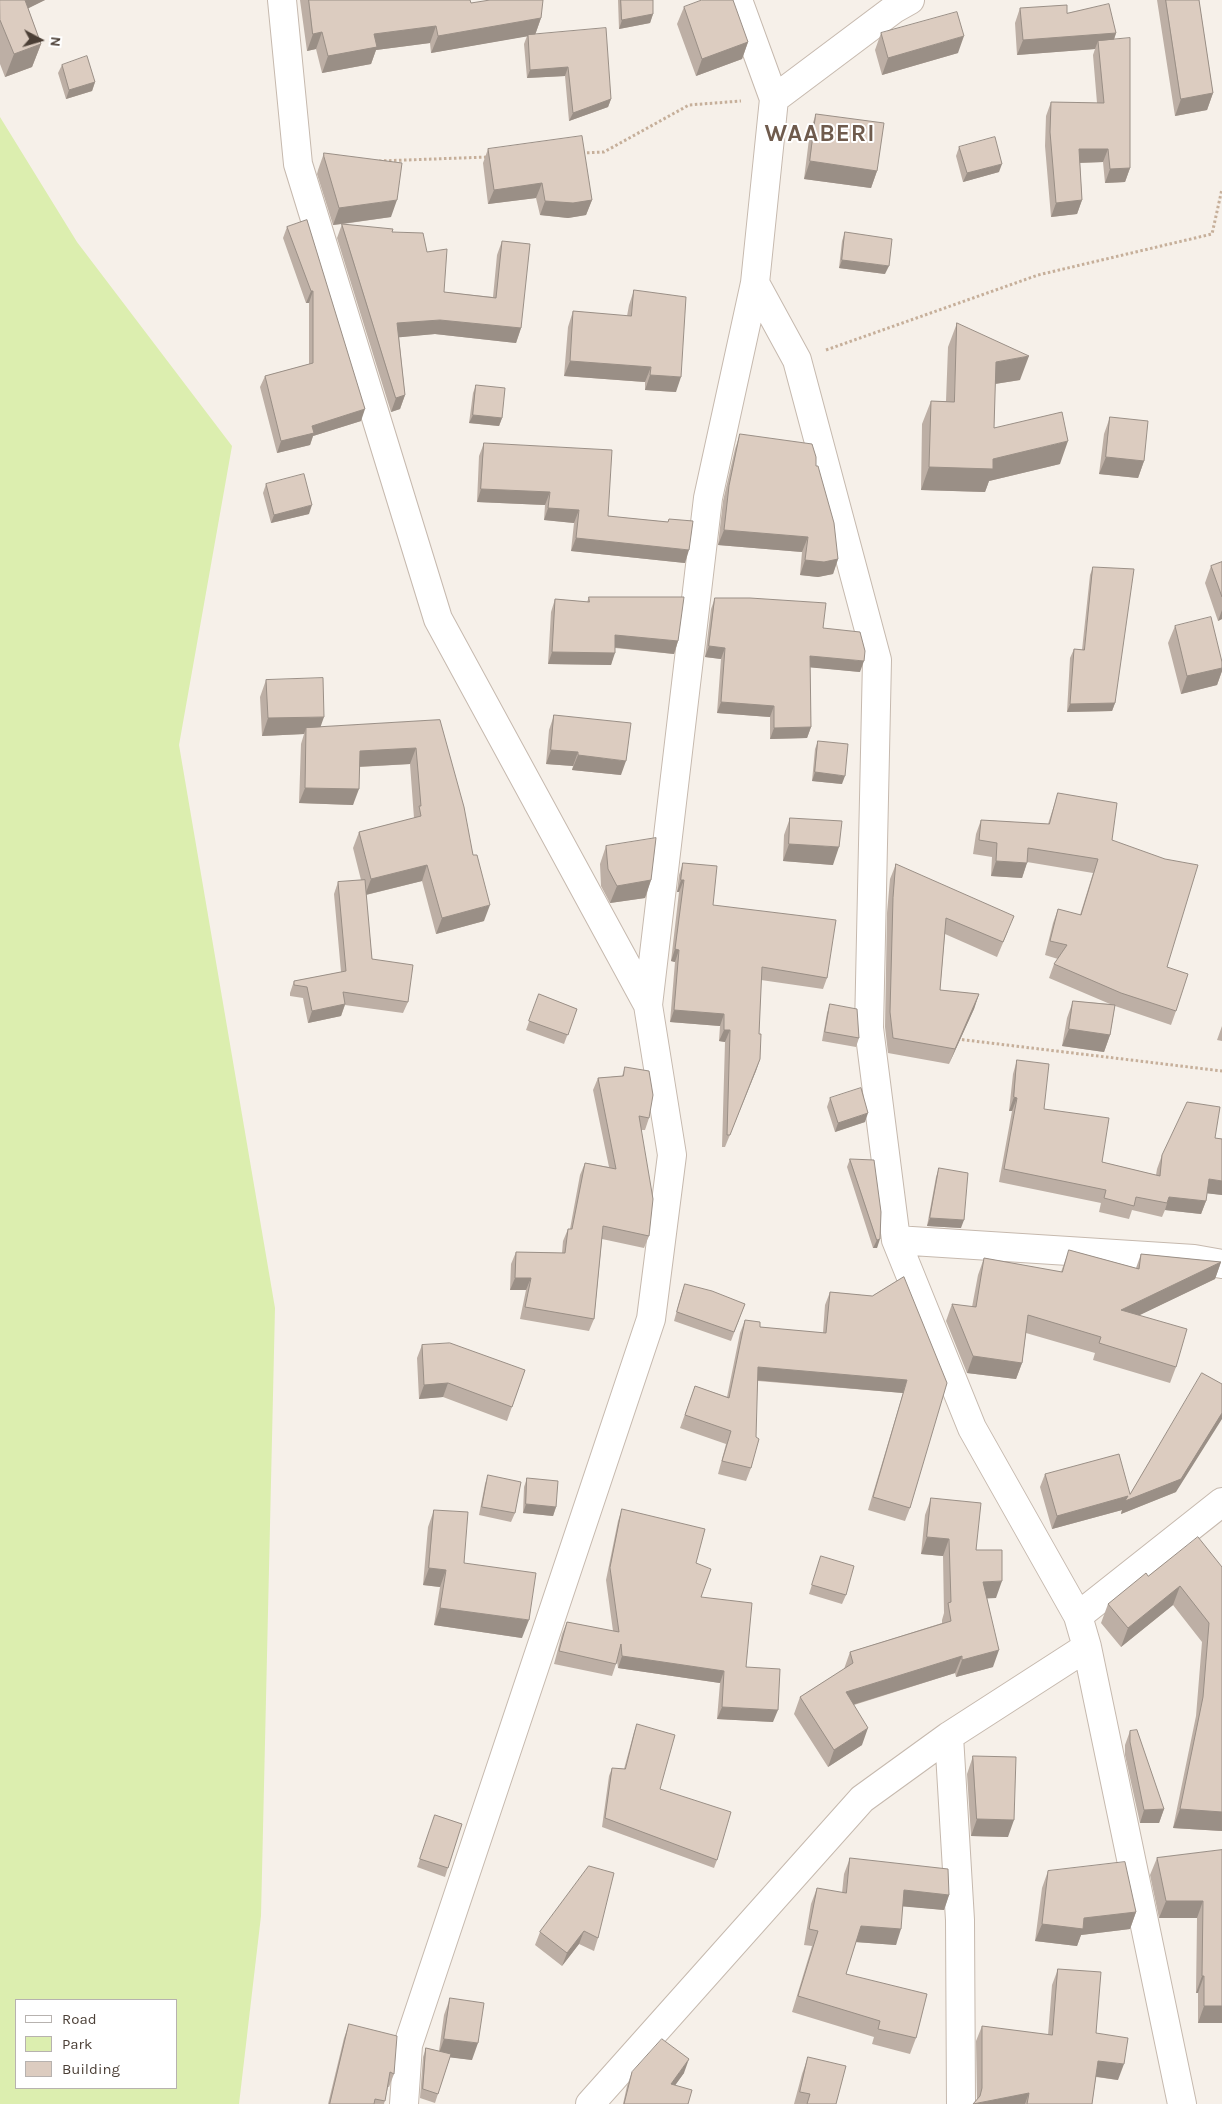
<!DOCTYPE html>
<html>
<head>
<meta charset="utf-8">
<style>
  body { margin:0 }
  #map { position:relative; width:1222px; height:2104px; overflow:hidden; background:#f6f0e9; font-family:Karla,sans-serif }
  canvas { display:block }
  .legend { position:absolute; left:15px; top:1999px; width:162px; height:90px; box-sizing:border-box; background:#fff; border:1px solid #b7b2af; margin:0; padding:6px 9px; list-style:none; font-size:15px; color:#4b3f36 }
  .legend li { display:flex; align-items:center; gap:10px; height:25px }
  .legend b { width:25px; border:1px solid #b7b2af }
  .north { position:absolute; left:15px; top:15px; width:50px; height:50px; -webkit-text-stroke:4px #fff; paint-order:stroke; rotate:96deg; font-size:14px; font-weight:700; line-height:20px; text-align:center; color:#4b3f36 }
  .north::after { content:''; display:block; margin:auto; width:18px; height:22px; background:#4b3f36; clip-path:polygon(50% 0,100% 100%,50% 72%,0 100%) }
</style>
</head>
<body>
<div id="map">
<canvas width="1222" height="2104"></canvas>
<ul class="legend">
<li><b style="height:6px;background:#fff"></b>Road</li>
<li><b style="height:14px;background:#dceeaf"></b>Park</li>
<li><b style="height:14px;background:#dcccc0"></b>Building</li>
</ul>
<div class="north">N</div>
</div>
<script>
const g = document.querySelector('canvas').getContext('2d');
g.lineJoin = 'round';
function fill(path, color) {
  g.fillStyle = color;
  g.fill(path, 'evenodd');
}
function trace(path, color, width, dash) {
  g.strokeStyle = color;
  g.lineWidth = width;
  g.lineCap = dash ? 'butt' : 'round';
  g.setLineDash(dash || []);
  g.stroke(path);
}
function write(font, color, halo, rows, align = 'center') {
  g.font = font + ' Karla,sans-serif';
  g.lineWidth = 4;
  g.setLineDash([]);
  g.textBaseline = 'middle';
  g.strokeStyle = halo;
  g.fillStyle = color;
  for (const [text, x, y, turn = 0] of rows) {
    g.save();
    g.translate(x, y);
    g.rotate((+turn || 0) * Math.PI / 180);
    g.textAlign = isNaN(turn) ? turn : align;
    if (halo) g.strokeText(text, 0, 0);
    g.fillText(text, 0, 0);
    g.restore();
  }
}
fill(new Path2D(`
  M 0,117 L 77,242 L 232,446 L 179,745 L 275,1308 L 261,1916 L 239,2104 L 0,2104 ZM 16,2000 L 176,2000 L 176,2088 L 16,2088 Z`), '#dceeaf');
const minor = new Path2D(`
  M 282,0 L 298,164 L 438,619 L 648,1005
  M 738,0 L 774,99 L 755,283 L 797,360 L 877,660 L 869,1028 L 896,1240 L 972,1428 L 1078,1616
  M 774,99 L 894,9 L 910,0
  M 896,1240 L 1194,1259 L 1222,1264
  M 1087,1647 L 1182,2104
  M 949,1736 L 960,1920 L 961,2104
  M 404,2104 L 408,2045 L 651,1319 L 672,1155 L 648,1005 L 708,498 L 755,283
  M 590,2104 L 862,1799 L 949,1736 L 1087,1647 L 1078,1616 L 1222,1502`);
trace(minor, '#c6b9ae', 30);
trace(new Path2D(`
  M 582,153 L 604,152 L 689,105 L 741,101
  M 379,161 L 488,157
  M 826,350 L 1038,275 L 1212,234 L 1222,189
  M 957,1039 L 1222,1071`), '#c6af9a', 3, [2.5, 2.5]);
trace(minor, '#fff', 28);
fill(new Path2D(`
  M 0,0 L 45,0 L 28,8 L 41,44 L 32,67 L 5,77 L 0,64 Z
  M 300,0 L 470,0 L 471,3 L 541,18 L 535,35 L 611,99 L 608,107 L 569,121 L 565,76 L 527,78 L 524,44 L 527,36 L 431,53 L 430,43 L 376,50 L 371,64 L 322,73 L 316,49 L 307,51 Z
  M 618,0 L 653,0 L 653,14 L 650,23 L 619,29 Z
  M 1157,0 L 1199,0 L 1213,93 L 1207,110 L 1175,116 Z
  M 684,7 L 748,42 L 742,59 L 696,76 L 677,24 Z
  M 1020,8 L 1067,13 L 1116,33 L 1114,40 L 1130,168 L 1125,182 L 1105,183 L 1103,162 L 1080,163 L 1082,200 L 1077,214 L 1051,217 L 1045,146 L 1046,116 L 1051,102 L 1097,103 L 1093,55 L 1095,49 L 1017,55 L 1015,23 Z
  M 881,33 L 958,53 L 882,75 L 875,50 Z
  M 62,65 L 95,82 L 92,91 L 66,99 L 58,73 Z
  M 816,114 L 877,171 L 871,188 L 804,179 L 810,131 Z
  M 959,147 L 999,172 L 963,182 L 956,156 Z
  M 488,149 L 592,200 L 586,215 L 568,218 L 540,215 L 536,198 L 488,204 L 483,163 Z
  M 324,153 L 391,217 L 343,224 L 392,232 L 427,252 L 444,292 L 493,297 L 497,255 L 502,241 L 521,328 L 516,343 L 435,334 L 399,337 L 405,395 L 400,409 L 391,412 L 337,238 L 342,224 L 333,225 L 317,174 L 318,170 Z
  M 307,220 L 361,421 L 313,436 L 310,445 L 277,453 L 260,387 L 265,376 L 309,364 L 309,303 L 306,303 L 283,238 L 287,227 Z
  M 845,232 L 885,274 L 839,268 L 842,241 Z
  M 634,290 L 676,392 L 645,390 L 645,382 L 564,376 L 568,327 L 573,311 L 627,316 L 629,305 Z
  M 957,323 L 1020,380 L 995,384 L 994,428 L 1060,464 L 989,481 L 985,492 L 921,490 L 922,424 L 931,401 L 946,401 L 948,347 Z
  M 476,385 L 502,418 L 499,426 L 469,423 L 473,393 Z
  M 1110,417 L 1144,461 L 1138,478 L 1099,474 L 1104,434 Z
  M 740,434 L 816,466 L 838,559 L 833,574 L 818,577 L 800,575 L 802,552 L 718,545 L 723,501 L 735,449 Z
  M 484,443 L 608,516 L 668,522 L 669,519 L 685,563 L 571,551 L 574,523 L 544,520 L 545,505 L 477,502 L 479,456 Z
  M 266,484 L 309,514 L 271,523 L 263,493 Z
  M 1222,562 L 1222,619 L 1218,621 L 1205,583 L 1211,566 Z
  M 1093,567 L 1115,703 L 1112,711 L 1067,712 L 1070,658 L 1074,649 L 1082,650 L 1090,575 Z
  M 589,597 L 678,641 L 674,654 L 615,648 L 611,665 L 548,664 L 551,612 L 555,599 L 587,602 Z
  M 715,598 L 823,628 L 860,672 L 810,667 L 811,727 L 807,738 L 770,739 L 770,717 L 717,713 L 721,659 L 705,657 L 711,609 Z
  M 1175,626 L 1222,662 L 1222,671 L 1217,685 L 1181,694 L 1168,643 Z
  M 266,680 L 321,727 L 440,720 L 484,921 L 436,934 L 422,881 L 366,895 L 372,959 L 408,1002 L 403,1013 L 345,1005 L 341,1016 L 308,1023 L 303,998 L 290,996 L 290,993 L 294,981 L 341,972 L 334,894 L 338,882 L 361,880 L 353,848 L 359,832 L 414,818 L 410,764 L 359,767 L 353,805 L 299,803 L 301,744 L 304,734 L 262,736 L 260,697 Z
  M 554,715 L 621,775 L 572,770 L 573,766 L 546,764 L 549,730 Z
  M 818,741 L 842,784 L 812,781 L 815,749 Z
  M 1058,793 L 1112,840 L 1167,967 L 1176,1011 L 1171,1025 L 1115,1006 L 1110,1035 L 1104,1052 L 1062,1046 L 1067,1018 L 1073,1001 L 1110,1004 L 1049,978 L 1054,964 L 1058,959 L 1045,955 L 1053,923 L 1058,909 L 1080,915 L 1093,873 L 1027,862 L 1022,878 L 991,876 L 992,857 L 973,854 L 976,834 L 981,820 L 1048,824 Z
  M 790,818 L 833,865 L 783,861 L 784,835 Z
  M 606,846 L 651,880 L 645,898 L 610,903 L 601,886 L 600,864 Z
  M 683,863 L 713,905 L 827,978 L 823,989 L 761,980 L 759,1034 L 760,1059 L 725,1147 L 722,1147 L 725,1042 L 719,1041 L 720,1026 L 670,1022 L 675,962 L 671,961 L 679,892 L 677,892 L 679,875 Z
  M 896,864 L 1008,931 L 997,957 L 945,934 L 940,990 L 979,994 L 974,1009 L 949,1064 L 888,1053 L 885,1027 L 887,913 L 890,879 Z
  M 539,994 L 577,1009 L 564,1044 L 526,1030 Z
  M 830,1004 L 859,1038 L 856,1047 L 822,1041 L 827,1013 Z
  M 1222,1026 L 1222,1041 L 1217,1040 Z
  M 1017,1060 L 1044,1109 L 1102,1162 L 1156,1175 L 1157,1169 L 1162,1155 L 1215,1138 L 1222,1139 L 1222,1195 L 1207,1193 L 1206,1201 L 1201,1214 L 1165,1210 L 1162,1217 L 1132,1210 L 1129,1219 L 1099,1212 L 1101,1203 L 999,1182 L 1012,1111 L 1009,1111 L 1013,1074 Z
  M 625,1067 L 649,1118 L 645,1130 L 641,1130 L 649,1236 L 644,1248 L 602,1239 L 594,1319 L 589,1331 L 520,1319 L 526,1290 L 510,1290 L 511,1264 L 516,1252 L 562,1253 L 563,1241 L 568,1229 L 570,1229 L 580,1175 L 585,1163 L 609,1167 L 593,1090 L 598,1078 L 622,1076 Z
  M 830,1098 L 865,1122 L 835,1132 L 827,1107 Z
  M 850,1159 L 881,1212 L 877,1248 L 873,1248 L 847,1167 Z
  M 939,1168 L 961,1228 L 927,1226 L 936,1177 Z
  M 1069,1250 L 1136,1268 L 1141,1254 L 1221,1262 L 1215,1279 L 1139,1315 L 1176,1367 L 1170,1383 L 1093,1360 L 1095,1353 L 1026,1333 L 1022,1363 L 1016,1379 L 967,1373 L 946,1321 L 952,1304 L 972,1307 L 978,1275 L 984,1258 L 1061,1272 Z
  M 904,1277 L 910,1508 L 905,1521 L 868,1510 L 903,1393 L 758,1381 L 751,1468 L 746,1481 L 718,1474 L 726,1444 L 680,1428 L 695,1386 L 727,1397 L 740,1333 L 745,1320 L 760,1327 L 823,1333 L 825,1305 L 830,1292 L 872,1296 Z
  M 685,1284 L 745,1304 L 731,1341 L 674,1321 L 682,1292 Z
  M 422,1345 L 525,1370 L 507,1421 L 443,1397 L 419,1399 L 417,1358 Z
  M 1045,1474 L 1130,1494 L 1176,1492 L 1121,1514 L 1122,1510 L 1052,1529 L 1040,1487 Z
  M 488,1475 L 515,1513 L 511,1522 L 479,1515 L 485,1484 Z
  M 527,1478 L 556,1507 L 553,1516 L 523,1513 L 524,1487 Z
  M 931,1498 L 976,1550 L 996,1598 L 987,1598 L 993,1667 L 956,1677 L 955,1673 L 854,1705 L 862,1745 L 828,1767 L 794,1714 L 800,1697 L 844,1669 L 850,1652 L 942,1623 L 942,1620 L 944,1613 L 943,1556 L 921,1554 L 925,1515 Z
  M 622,1509 L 696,1563 L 701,1597 L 746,1667 L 773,1722 L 717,1719 L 720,1683 L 618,1668 L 617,1661 L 612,1676 L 554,1664 L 562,1634 L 567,1622 L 613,1631 L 606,1580 L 618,1521 Z
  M 434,1510 L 464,1563 L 522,1638 L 434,1625 L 440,1587 L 423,1585 L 428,1527 Z
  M 821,1556 L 846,1595 L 842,1604 L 809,1594 Z
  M 1222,1567 L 1222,1831 L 1173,1828 L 1196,1716 L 1202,1642 L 1173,1605 L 1121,1647 L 1101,1623 L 1108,1604 L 1148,1576 Z
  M 637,1724 L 660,1789 L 717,1860 L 714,1868 L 602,1827 L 609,1776 L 612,1768 L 624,1769 L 634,1732 Z
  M 1130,1731 L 1164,1809 L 1159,1823 L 1140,1823 L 1125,1755 L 1125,1745 Z
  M 973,1756 L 1008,1837 L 971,1836 L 967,1774 Z
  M 435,1815 L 462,1824 L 445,1877 L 417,1867 Z
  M 1222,1850 L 1222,2023 L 1198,2023 L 1198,1993 L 1196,1993 L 1197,1918 L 1159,1918 L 1150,1875 L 1157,1858 Z
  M 850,1858 L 949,1895 L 944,1910 L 903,1906 L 896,1945 L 856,1942 L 846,1974 L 916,2038 L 910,2054 L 872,2044 L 874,2037 L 792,2012 L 812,1946 L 804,1945 L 811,1904 L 817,1888 L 842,1893 L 844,1874 Z
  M 589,1866 L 598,1938 L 594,1951 L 579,1944 L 562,1966 L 535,1945 L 540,1932 Z
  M 1048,1871 L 1136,1912 L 1130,1929 L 1081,1935 L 1077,1946 L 1035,1941 L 1042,1888 Z
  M 1058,1969 L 1096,2033 L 1118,2080 L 1096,2077 L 1092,2104 L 973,2104 L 977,2100 L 976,2041 L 982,2026 L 1048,2035 L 1052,1985 Z
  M 450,1998 L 472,2060 L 450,2057 L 435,2103 L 420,2098 L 423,2057 L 426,2048 L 439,2051 L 444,2015 Z
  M 349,2024 L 394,2074 L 389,2087 L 388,2087 L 384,2104 L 328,2104 L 344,2038 Z
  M 808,2057 L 836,2104 L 794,2104 L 802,2074 Z
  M 632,2072 L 684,2073 L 675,2085 L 688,2104 L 623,2104 L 627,2086 Z`), '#bdafa5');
fill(new Path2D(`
  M 19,0 L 45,0 L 13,16 Z
  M 653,14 L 650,23 L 619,29 L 622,20 Z
  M 541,18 L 535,35 L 431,53 L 438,36 Z
  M 436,26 L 430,43 L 376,50 L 371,64 L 322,73 L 328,56 L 374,34 Z
  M 322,32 L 316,49 L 307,51 L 313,34 Z
  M 1116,33 L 1111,48 L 1098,41 L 1095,49 L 1017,55 L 1023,40 Z
  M 964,36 L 958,53 L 882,75 L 888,58 Z
  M 748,42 L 742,59 L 696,76 L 702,59 Z
  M 41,44 L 32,67 L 5,77 L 14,54 Z
  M 568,67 L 565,76 L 527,78 L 530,70 Z
  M 95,82 L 92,91 L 66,99 L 69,90 Z
  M 1213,93 L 1207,110 L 1175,116 L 1181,99 Z
  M 611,99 L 608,107 L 569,121 L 573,113 Z
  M 1079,149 L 1108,149 L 1103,162 L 1074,163 Z
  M 810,161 L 877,171 L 871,188 L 804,179 Z
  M 1002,164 L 999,172 L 963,182 L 967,173 Z
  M 1130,168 L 1125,182 L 1105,183 L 1110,169 Z
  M 542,183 L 536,198 L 488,204 L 494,190 Z
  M 397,200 L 391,217 L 333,225 L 339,208 Z
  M 592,200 L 586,215 L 568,218 L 540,215 L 545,201 Z
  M 1082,200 L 1077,214 L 1051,217 L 1056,203 Z
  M 842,260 L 889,266 L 885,274 L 839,268 Z
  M 311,291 L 313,291 L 309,303 L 306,303 Z
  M 440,320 L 521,328 L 516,343 L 435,334 L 392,338 L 397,323 Z
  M 1029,356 L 1020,380 L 988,385 L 996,362 Z
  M 570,361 L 651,367 L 645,382 L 564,376 Z
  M 650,375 L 681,377 L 676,392 L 645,390 Z
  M 405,395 L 400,409 L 391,412 L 396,398 Z
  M 365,409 L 361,421 L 313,436 L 310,445 L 277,453 L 281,441 L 312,426 Z
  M 473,415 L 502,418 L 499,426 L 469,423 Z
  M 1068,441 L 1060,464 L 989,481 L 985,492 L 921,490 L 929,467 L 993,459 Z
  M 1106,457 L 1144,461 L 1138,478 L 1099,474 Z
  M 481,489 L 550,492 L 545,505 L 477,502 Z
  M 312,505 L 309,514 L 271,523 L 274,515 Z
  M 548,508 L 579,510 L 574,523 L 544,520 Z
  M 724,530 L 808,537 L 802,552 L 718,545 Z
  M 576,538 L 689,550 L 685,563 L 571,551 Z
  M 838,559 L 833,574 L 818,577 L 800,575 L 805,560 Z
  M 1222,610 L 1222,619 L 1218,621 Z
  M 615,635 L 678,641 L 674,654 L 611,647 Z
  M 709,646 L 725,648 L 721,659 L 705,657 Z
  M 552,652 L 615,653 L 611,665 L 548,664 Z
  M 810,656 L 864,661 L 860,672 L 806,667 Z
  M 1222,668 L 1222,671 L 1217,685 L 1181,694 L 1187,676 Z
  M 721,702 L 774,706 L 770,717 L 717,713 Z
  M 1115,703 L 1112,711 L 1067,712 L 1070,704 Z
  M 324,717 L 318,734 L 306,728 L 304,734 L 262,736 L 268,718 Z
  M 811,727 L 807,738 L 770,739 L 774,728 Z
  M 416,748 L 410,764 L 354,767 L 360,751 Z
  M 551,750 L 578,752 L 573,766 L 546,764 Z
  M 578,755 L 626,761 L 621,775 L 572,770 Z
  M 815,772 L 845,776 L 842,784 L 812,781 Z
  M 305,788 L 359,789 L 353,805 L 299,803 Z
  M 789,844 L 839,847 L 833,865 L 783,861 Z
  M 996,861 L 1027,863 L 1022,878 L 991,876 Z
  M 427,865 L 422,881 L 365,895 L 371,879 Z
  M 651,880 L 645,898 L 610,903 L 617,886 Z
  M 681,880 L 684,880 L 679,892 L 677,892 Z
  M 490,905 L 484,921 L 436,934 L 442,918 Z
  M 675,949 L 679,950 L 675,962 L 671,961 Z
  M 979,994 L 974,1009 L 949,1064 L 955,1049 Z
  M 345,1004 L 341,1016 L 308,1023 L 312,1011 Z
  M 674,1010 L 724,1014 L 720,1026 L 670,1022 Z
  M 1069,1029 L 1110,1035 L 1104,1052 L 1062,1046 Z
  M 724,1030 L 730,1030 L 725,1042 L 719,1041 Z
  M 760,1059 L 756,1071 L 725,1147 L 730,1135 Z
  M 1014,1097 L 1017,1098 L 1012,1111 L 1009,1111 Z
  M 868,1113 L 865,1122 L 835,1132 L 838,1123 Z
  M 1209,1179 L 1222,1181 L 1222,1195 L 1204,1193 Z
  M 1169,1197 L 1206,1201 L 1201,1214 L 1165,1210 Z
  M 930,1218 L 964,1220 L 961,1228 L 927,1226 Z
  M 880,1239 L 877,1248 L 873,1248 L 877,1240 Z
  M 1221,1262 L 1215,1279 L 1115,1327 L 1121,1310 Z
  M 515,1278 L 531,1278 L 526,1290 L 510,1290 Z
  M 973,1356 L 1022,1363 L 1016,1379 L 967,1373 Z
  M 758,1367 L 907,1380 L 903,1393 L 754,1380 Z
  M 448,1383 L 443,1397 L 419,1399 L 424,1385 Z
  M 1222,1413 L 1222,1419 L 1176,1492 L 1121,1514 L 1122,1510 L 1052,1529 L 1057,1516 L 1128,1496 Z
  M 526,1504 L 556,1507 L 553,1516 L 523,1513 Z
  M 927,1537 L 949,1539 L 943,1556 L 921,1554 Z
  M 429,1568 L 446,1570 L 440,1587 L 423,1585 Z
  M 1002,1581 L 996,1598 L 976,1599 L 983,1582 Z
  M 1180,1586 L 1173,1605 L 1121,1647 L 1128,1628 Z
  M 440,1608 L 529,1620 L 522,1638 L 434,1625 Z
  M 999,1650 L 993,1667 L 956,1677 L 962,1660 Z
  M 622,1656 L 724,1671 L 720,1683 L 618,1668 Z
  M 962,1656 L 955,1673 L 839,1709 L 846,1692 Z
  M 722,1707 L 778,1710 L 773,1722 L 717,1719 Z
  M 868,1728 L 862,1745 L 828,1767 L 834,1750 Z
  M 1164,1809 L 1159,1823 L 1140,1823 L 1144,1810 Z
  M 1180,1809 L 1222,1812 L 1222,1831 L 1173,1828 Z
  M 977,1819 L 1014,1820 L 1008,1837 L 971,1836 Z
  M 904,1890 L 949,1895 L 944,1910 L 898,1906 Z
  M 1166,1901 L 1203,1901 L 1197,1918 L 1159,1918 Z
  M 1136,1912 L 1130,1929 L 1081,1935 L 1077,1946 L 1035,1941 L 1042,1924 L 1084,1918 Z
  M 861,1926 L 901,1929 L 896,1945 L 855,1942 Z
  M 584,1931 L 579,1944 L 562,1966 L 567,1953 Z
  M 1202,1976 L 1204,1976 L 1198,1993 L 1196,1993 Z
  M 1204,2006 L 1222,2006 L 1222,2023 L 1198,2023 Z
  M 444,2039 L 478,2043 L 472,2060 L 438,2056 Z
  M 689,2059 L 684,2073 L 666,2098 L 671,2084 Z
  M 1098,2061 L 1124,2064 L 1118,2080 L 1092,2076 Z
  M 1029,2093 L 1025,2104 L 973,2104 Z`), '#9a8f86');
const building = new Path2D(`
  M 0,0 L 25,0 L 41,44 L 14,54 L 0,20 Z
  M 309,0 L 470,0 L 471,3 L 490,0 L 543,0 L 541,18 L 438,36 L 436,26 L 374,34 L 377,47 L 328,56 L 322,32 L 313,34 Z
  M 621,0 L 653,0 L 653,14 L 622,20 Z
  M 702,0 L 733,0 L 748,42 L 702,59 L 684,7 Z
  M 1166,0 L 1199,0 L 1213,93 L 1181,99 Z
  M 1109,4 L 1116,33 L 1023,40 L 1020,8 L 1067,5 L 1067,13 Z
  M 957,12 L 964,36 L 888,58 L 881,33 Z
  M 606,28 L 611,99 L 573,113 L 568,67 L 530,70 L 528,35 Z
  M 1130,38 L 1130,168 L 1110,169 L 1108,149 L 1079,149 L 1082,200 L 1056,203 L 1050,132 L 1051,102 L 1104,103 L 1098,41 Z
  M 87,56 L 95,82 L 69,90 L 62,65 Z
  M 816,114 L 884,123 L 877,171 L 810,161 Z
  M 582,136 L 592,200 L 573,203 L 545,201 L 542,183 L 494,190 L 488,149 Z
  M 995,137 L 1002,164 L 967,173 L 959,147 Z
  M 324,153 L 402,163 L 397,200 L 339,208 L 324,157 Z
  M 307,220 L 365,409 L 312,426 L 314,433 L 281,441 L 265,376 L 313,363 L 313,291 L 311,291 L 287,227 Z
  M 342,224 L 393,229 L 392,232 L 423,233 L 427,252 L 447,249 L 444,292 L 496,298 L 502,241 L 530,244 L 521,328 L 440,320 L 397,323 L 405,395 L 396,398 Z
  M 845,232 L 892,239 L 889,266 L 842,260 Z
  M 634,290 L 686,297 L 681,377 L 650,375 L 651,367 L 570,361 L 573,311 L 631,316 Z
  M 957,323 L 1029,356 L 996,362 L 994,428 L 1062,412 L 1068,441 L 993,459 L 993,469 L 929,467 L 931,401 L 954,402 Z
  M 476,385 L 505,388 L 502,418 L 473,415 Z
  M 1110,417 L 1148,421 L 1144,461 L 1106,457 Z
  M 740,434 L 812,444 L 816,457 L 816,466 L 818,466 L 834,523 L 838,559 L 824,562 L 805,560 L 808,537 L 724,530 L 729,486 Z
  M 484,443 L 612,450 L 608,516 L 668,522 L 669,519 L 693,521 L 689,550 L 576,538 L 579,510 L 548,508 L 550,492 L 481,489 Z
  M 304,474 L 312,505 L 274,515 L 266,484 Z
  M 1222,562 L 1222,597 L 1211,566 Z
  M 1093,567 L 1134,569 L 1115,703 L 1070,704 L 1074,649 L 1084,650 Z
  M 589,597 L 684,597 L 678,641 L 615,635 L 615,653 L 552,652 L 555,599 L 589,602 Z
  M 715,598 L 750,598 L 826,603 L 823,628 L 860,632 L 865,651 L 864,661 L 810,656 L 811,727 L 774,728 L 774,706 L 721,702 L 725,648 L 709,646 Z
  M 1211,617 L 1222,662 L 1222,668 L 1187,676 L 1175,626 Z
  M 323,678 L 324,717 L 268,718 L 266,680 Z
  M 554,715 L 631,723 L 626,761 L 578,755 L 578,752 L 551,750 Z
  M 440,720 L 464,807 L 473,855 L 477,855 L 490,905 L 442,918 L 427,865 L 371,879 L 359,832 L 421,816 L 419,806 L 421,806 L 416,748 L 360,751 L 359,789 L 305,788 L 306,728 Z
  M 818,741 L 848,744 L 845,776 L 815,772 Z
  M 1058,793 L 1117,803 L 1112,840 L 1165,859 L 1198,865 L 1167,967 L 1188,974 L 1176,1011 L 1121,993 L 1054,964 L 1067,945 L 1050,941 L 1058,909 L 1081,915 L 1098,859 L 1028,848 L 1027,863 L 996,861 L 997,843 L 979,840 L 981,820 L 1049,824 Z
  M 790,818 L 842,821 L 839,847 L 789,844 Z
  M 656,838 L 651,880 L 617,886 L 608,869 L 606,846 Z
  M 683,863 L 717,866 L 713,905 L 836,920 L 827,978 L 762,967 L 759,1034 L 761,1034 L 760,1059 L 730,1135 L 727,1135 L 730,1030 L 724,1030 L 724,1014 L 674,1010 L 679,950 L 675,949 L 684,880 L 681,880 Z
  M 896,864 L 1014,916 L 1003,942 L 946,918 L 940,990 L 979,994 L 955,1049 L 893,1038 L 890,1012 L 893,898 Z
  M 365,880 L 372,959 L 413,965 L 408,1002 L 343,992 L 345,1004 L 312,1011 L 307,987 L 294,985 L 294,981 L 346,971 L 338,882 Z
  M 539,994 L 577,1009 L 568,1035 L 529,1021 Z
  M 1073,1001 L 1115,1005 L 1110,1035 L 1069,1029 Z
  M 830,1004 L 857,1009 L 859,1038 L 825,1032 Z
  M 1017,1060 L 1049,1064 L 1044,1109 L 1109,1118 L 1102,1162 L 1160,1176 L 1162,1155 L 1187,1102 L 1220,1107 L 1215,1138 L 1222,1139 L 1222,1181 L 1209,1179 L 1206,1201 L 1169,1197 L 1167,1203 L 1136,1197 L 1134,1206 L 1104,1198 L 1106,1190 L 1004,1169 L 1017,1098 L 1014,1097 Z
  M 625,1067 L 649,1071 L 653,1095 L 649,1118 L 639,1116 L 653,1199 L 649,1236 L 603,1226 L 594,1319 L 525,1307 L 531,1278 L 515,1278 L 516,1252 L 565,1253 L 568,1229 L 572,1229 L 585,1163 L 616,1169 L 598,1078 L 623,1076 Z
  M 861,1088 L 868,1113 L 838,1123 L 830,1098 Z
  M 850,1159 L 874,1160 L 881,1212 L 880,1239 L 877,1240 Z
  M 939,1168 L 968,1173 L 964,1220 L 930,1218 Z
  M 1069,1250 L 1139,1269 L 1141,1254 L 1221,1262 L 1121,1310 L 1187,1329 L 1176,1367 L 1099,1343 L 1101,1337 L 1028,1315 L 1022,1363 L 973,1356 L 952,1304 L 976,1307 L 984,1258 L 1062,1272 Z
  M 904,1277 L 947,1383 L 910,1508 L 873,1497 L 907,1380 L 758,1367 L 756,1437 L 759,1439 L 751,1468 L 722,1461 L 731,1431 L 685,1415 L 695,1386 L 729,1398 L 745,1320 L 760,1322 L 760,1327 L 826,1333 L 830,1292 L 872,1296 Z
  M 685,1284 L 712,1291 L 745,1304 L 734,1332 L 677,1312 Z
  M 450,1343 L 525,1370 L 512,1407 L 448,1383 L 424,1385 L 422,1345 Z
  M 1202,1373 L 1222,1384 L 1222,1413 L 1181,1479 L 1125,1501 L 1128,1496 L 1057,1516 L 1045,1474 L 1119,1454 L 1130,1494 Z
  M 488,1475 L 521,1482 L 515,1513 L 482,1507 Z
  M 527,1478 L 558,1481 L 556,1507 L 526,1504 Z
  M 931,1498 L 981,1503 L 976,1550 L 1002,1550 L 1002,1581 L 983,1582 L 999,1650 L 962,1660 L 962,1656 L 846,1692 L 868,1728 L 834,1750 L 800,1697 L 853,1663 L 850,1652 L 951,1621 L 948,1603 L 951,1602 L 949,1539 L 927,1537 Z
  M 622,1509 L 705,1529 L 696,1563 L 711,1569 L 701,1597 L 752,1603 L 746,1667 L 780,1669 L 778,1710 L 722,1707 L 724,1671 L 622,1656 L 621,1644 L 616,1664 L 559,1651 L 567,1622 L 619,1632 L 610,1568 Z
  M 434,1510 L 468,1512 L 464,1563 L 536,1573 L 529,1620 L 440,1608 L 446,1570 L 429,1568 Z
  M 1198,1537 L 1222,1567 L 1222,1812 L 1180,1809 L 1203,1697 L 1209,1623 L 1180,1586 L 1128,1628 L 1108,1604 L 1146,1573 L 1148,1576 Z
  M 821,1556 L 854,1566 L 846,1595 L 812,1585 Z
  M 637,1724 L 675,1735 L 660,1789 L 731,1812 L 717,1860 L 605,1818 L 612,1768 L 625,1769 Z
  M 1137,1730 L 1164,1809 L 1144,1810 L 1130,1742 L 1130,1731 Z
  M 973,1756 L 1016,1757 L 1014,1820 L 977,1819 Z
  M 435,1815 L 462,1824 L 448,1868 L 420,1859 Z
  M 1222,1850 L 1222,2006 L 1204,2006 L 1204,1976 L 1202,1976 L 1203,1901 L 1166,1901 L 1157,1858 Z
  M 850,1858 L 948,1869 L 949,1895 L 904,1890 L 901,1929 L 861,1926 L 846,1974 L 927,1994 L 916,2038 L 878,2029 L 880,2021 L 798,1996 L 818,1931 L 809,1929 L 817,1888 L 846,1893 Z
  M 1125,1862 L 1136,1912 L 1084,1918 L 1083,1929 L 1042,1924 L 1048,1871 Z
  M 589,1866 L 614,1873 L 598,1938 L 584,1931 L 567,1953 L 540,1932 Z
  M 1058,1969 L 1101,1972 L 1096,2033 L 1128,2038 L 1124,2064 L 1098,2061 L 1092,2104 L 1027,2104 L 1029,2093 L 973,2104 L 980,2096 L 982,2088 L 982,2026 L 1052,2035 Z
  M 450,1998 L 484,2003 L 478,2043 L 444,2039 Z
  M 349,2024 L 397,2036 L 394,2074 L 390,2072 L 385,2101 L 375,2099 L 374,2104 L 330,2104 Z
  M 662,2039 L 689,2059 L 671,2084 L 692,2090 L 688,2104 L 624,2104 L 632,2072 Z
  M 426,2048 L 451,2054 L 438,2094 L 423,2089 Z
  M 808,2057 L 846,2066 L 836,2104 L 807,2104 L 810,2094 L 800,2092 Z`);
fill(building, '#dcccc0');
trace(building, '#9a8f86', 1);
g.letterSpacing = '1px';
write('bold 24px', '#6f5b4d', '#fff', [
  ["WAABERI",820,134]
]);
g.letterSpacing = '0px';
</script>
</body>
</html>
